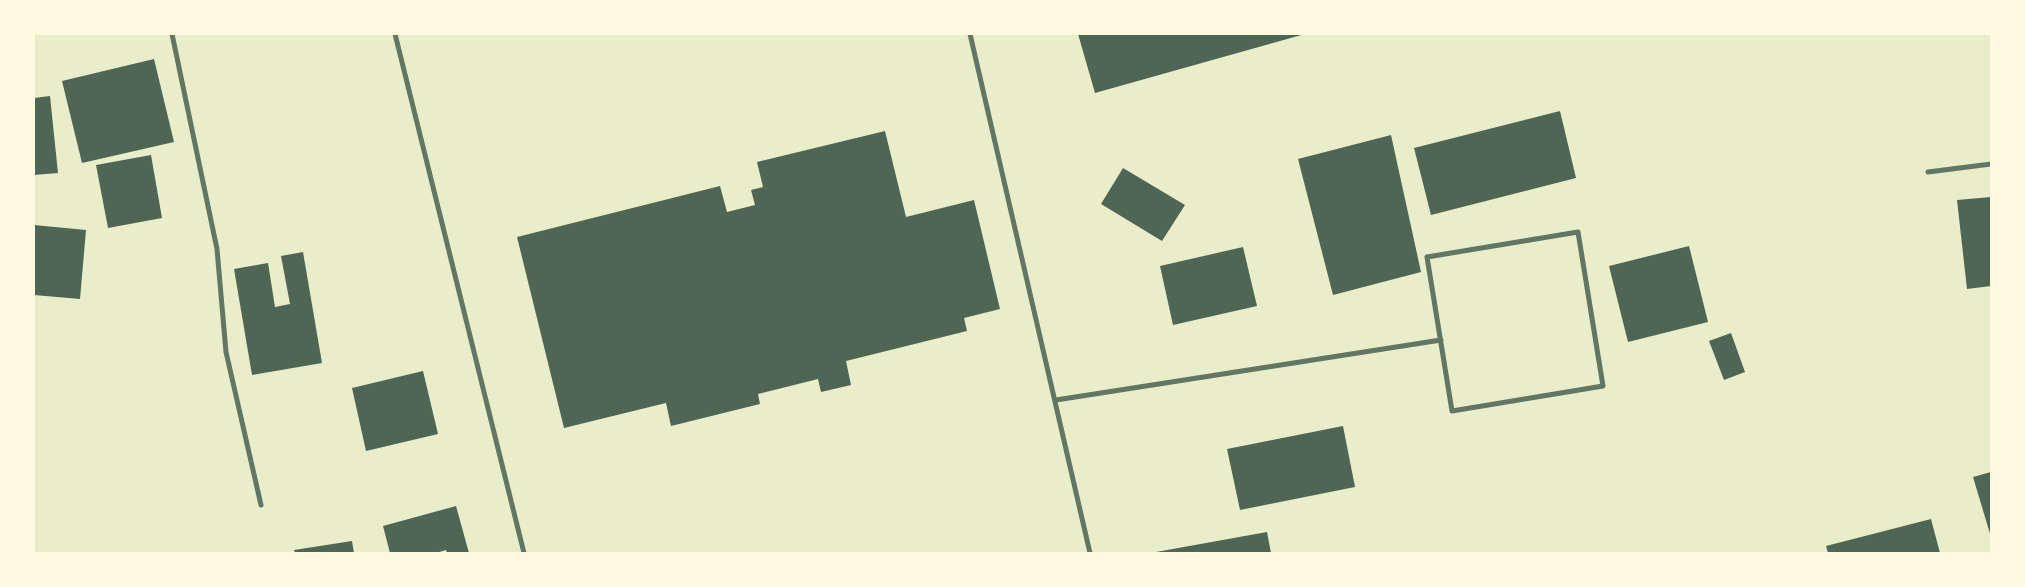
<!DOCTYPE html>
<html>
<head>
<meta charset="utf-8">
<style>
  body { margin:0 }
  #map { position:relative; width:2025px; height:587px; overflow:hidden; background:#e9edc9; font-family:"Source Serif 4",serif }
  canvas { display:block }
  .frame { position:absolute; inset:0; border:35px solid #fefae0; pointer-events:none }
</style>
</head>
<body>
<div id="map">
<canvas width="2025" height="587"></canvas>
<div class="frame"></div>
</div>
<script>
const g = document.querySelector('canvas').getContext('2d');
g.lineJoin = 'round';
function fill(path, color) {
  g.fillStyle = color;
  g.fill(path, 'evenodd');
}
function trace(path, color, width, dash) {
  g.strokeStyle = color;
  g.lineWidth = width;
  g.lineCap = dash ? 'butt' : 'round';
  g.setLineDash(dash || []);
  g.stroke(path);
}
fill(new Path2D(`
  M 1078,34 L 1305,34 L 1095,93 Z
  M 154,59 L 174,142 L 82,163 L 62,81 Z
  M 50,96 L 58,173 L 34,175 L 34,98 Z
  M 1560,111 L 1576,178 L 1431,215 L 1414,148 Z
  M 885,131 L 906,217 L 974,200 L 1000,309 L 964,318 L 967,331 L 846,361 L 851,385 L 821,392 L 818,379 L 758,394 L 760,404 L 671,426 L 666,403 L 564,428 L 517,237 L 720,186 L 727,212 L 755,205 L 751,190 L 763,187 L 757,162 Z
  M 1391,135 L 1421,272 L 1333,295 L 1298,159 Z
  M 151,155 L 162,218 L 108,228 L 96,165 Z
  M 1123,168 L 1185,205 L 1162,241 L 1101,204 Z
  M 1991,197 L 1991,286 L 1967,289 L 1957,200 Z
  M 34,225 L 86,230 L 80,299 L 34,295 Z
  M 1689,246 L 1708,322 L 1628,342 L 1609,266 Z
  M 1243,247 L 1257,306 L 1173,325 L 1160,266 Z
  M 303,252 L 322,363 L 252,375 L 234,269 L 268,263 L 275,307 L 290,304 L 281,256 Z
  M 1731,333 L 1745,372 L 1724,380 L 1709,341 Z
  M 423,371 L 438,434 L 366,451 L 352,388 Z
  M 1343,426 L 1355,487 L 1240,510 L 1227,449 Z
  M 1991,472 L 1991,537 L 1973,477 Z
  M 456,506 L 469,553 L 447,553 L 446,550 L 436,553 L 390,553 L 383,526 Z
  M 1931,519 L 1940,553 L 1828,553 L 1826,546 Z
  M 1267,532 L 1271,553 L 1156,553 L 1156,552 Z
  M 352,541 L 354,553 L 295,553 L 294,550 Z`), '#4f6655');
trace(new Path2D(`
  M 172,34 L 217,249 L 226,352 L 261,505
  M 395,34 L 524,553
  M 970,34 L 1090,553
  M 1928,172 L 1991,164
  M 1578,232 L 1603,386 L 1452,411 L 1427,257 Z
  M 1056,400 L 1441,340`), '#617663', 5);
</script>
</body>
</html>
